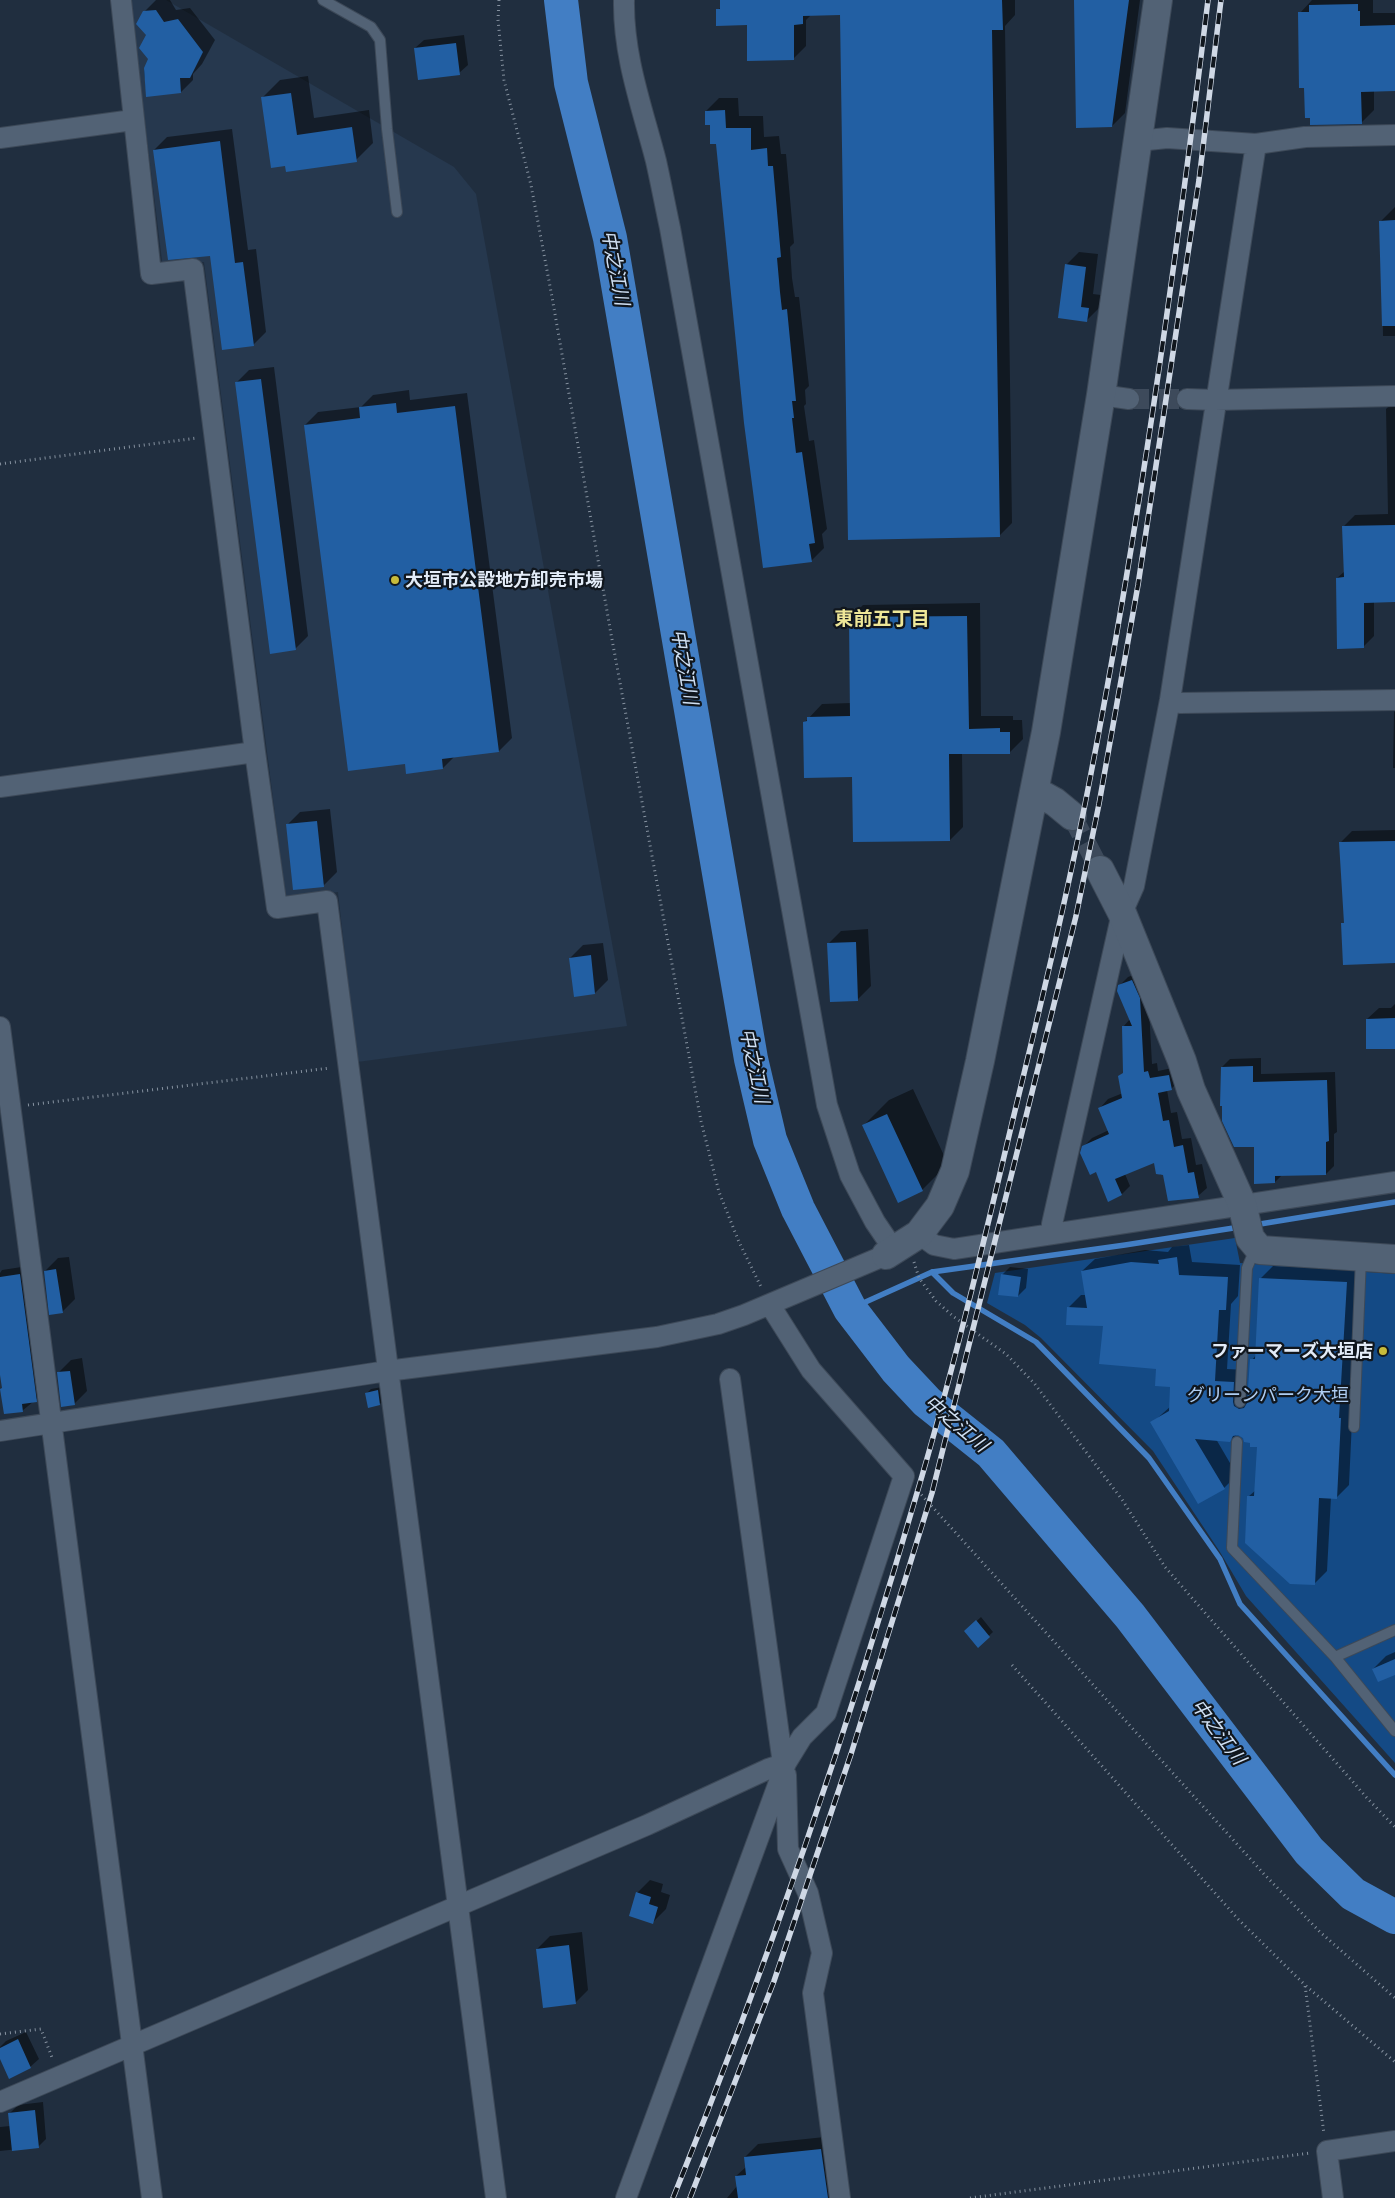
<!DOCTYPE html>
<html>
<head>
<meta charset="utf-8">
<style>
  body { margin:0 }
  canvas { display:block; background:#202e3f }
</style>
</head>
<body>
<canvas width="1395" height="2198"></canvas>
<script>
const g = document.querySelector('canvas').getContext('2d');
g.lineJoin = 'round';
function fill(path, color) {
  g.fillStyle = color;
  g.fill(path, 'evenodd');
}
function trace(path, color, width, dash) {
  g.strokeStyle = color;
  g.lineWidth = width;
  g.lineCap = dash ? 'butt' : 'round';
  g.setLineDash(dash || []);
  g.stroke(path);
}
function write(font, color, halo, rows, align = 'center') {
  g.font = font + ' "Public Sans","Noto Sans JP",sans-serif';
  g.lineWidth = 4.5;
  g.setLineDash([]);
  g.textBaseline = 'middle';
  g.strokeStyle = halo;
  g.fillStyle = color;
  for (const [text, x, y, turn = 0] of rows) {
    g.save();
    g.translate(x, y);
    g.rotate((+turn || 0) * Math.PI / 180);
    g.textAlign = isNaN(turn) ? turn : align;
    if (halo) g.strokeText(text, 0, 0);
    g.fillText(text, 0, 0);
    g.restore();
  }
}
fill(new Path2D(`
  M 130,0 L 166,0 L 454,167 L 476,194 L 627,1026 L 357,1062 L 338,892 L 286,899 L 204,262 L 163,268 Z`), '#26384e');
fill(new Path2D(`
  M 1235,1238 L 1240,1263 L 1395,1274 L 1395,1763 L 1246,1596 L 1220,1552 L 1153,1451 L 1041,1338 L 1025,1325 L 987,1303 L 995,1273 Z`), '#144a85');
fill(new Path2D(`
  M 156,0 L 170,0 L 176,10 L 190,8 L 215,40 L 202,64 L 193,74 L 193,80 L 181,92 L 147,96 L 144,71 L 150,59 L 144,12 Z
  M 721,0 L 1015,0 L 1015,15 L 1005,26 L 1012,523 L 999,536 L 841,14 L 811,15 L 806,20 L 806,46 L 793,59 L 748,24 L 718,10 L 721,7 Z
  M 1075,0 L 1140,0 L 1125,113 L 1112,126 Z
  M 1312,0 L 1373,0 L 1373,13 L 1395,13 L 1395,89 L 1374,90 L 1374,110 L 1361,123 L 1300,13 Z
  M 464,35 L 468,65 L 459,73 L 415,48 L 424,40 Z
  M 308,76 L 314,118 L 369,110 L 373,143 L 356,160 L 286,165 L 262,98 L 280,80 Z
  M 719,98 L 738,98 L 739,116 L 763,116 L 764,137 L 779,136 L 781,154 L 786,154 L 794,243 L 790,247 L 792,278 L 795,297 L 799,297 L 809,386 L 805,390 L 806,404 L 804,406 L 809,441 L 814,440 L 827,529 L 822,534 L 824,548 L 811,561 L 718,143 L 706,111 Z
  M 232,129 L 248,250 L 256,249 L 266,332 L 253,345 L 211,254 L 154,150 L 167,137 Z
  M 1395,207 L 1395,336 L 1383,336 L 1381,221 Z
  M 1079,252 L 1098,254 L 1093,294 L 1101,295 L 1099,308 L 1086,321 L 1059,317 L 1066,265 Z
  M 274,367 L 308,636 L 295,649 L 236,383 L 249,370 Z
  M 409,390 L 410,400 L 467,393 L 512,738 L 499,751 L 454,757 L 443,768 L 406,763 L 305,425 L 318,412 L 361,407 L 373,395 Z
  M 1395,400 L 1395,601 L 1374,601 L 1374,636 L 1363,647 L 1337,578 L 1345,571 L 1344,526 L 1355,515 L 1388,514 L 1386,409 Z
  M 980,603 L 981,716 L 1013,716 L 1013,720 L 1022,720 L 1023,739 L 1010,752 L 962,753 L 963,827 L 950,840 L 854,776 L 805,722 L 822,704 L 851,703 L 850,618 L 863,605 Z
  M 1395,711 L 1395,768 L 1393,768 L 1394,712 Z
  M 330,809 L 337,872 L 324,885 L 287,825 L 300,812 Z
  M 1395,830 L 1395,962 L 1343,924 L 1345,922 L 1341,842 L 1352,831 Z
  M 868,929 L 871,986 L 858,999 L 831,1001 L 828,944 L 841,931 Z
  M 603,943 L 608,980 L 595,993 L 570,958 L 583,945 Z
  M 1140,972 L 1148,990 L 1152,1064 L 1157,1063 L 1158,1071 L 1177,1067 L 1180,1080 L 1171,1089 L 1167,1090 L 1171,1113 L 1177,1112 L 1182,1139 L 1191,1138 L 1196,1165 L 1202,1164 L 1207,1188 L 1198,1196 L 1164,1174 L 1160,1175 L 1155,1161 L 1125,1174 L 1130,1186 L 1122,1194 L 1096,1171 L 1083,1147 L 1092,1138 L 1109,1130 L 1100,1108 L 1108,1099 L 1123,1093 L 1123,1027 L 1130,1019 L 1119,986 L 1128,977 Z
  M 1395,1004 L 1395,1048 L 1367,1019 L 1379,1008 L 1391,1008 Z
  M 1261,1058 L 1261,1074 L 1335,1072 L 1337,1132 L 1334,1134 L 1334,1166 L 1326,1174 L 1282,1175 L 1275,1182 L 1255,1145 L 1222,1067 L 1230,1059 Z
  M 913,1089 L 948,1164 L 922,1190 L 863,1126 L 889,1100 Z
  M 1189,1245 L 1192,1262 L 1240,1265 L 1238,1296 L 1231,1304 L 1227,1369 L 1246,1370 L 1246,1392 L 1249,1394 L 1252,1360 L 1256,1355 L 1260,1279 L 1273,1266 L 1359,1270 L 1349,1485 L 1336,1498 L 1331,1497 L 1327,1571 L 1314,1584 L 1249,1496 L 1256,1490 L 1258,1446 L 1238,1434 L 1230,1440 L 1216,1439 L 1237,1475 L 1224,1488 L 1152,1423 L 1171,1406 L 1172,1386 L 1157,1368 L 1104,1325 L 1068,1308 L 1081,1295 L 1086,1295 L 1082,1271 L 1095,1259 L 1145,1250 L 1168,1252 L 1172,1247 Z
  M 69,1257 L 75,1299 L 62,1312 L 45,1271 L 58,1258 Z
  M 28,1266 L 45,1392 L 22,1411 L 0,1343 L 0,1273 L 2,1270 Z
  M 1010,1267 L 1028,1269 L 1026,1288 L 1018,1296 L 1002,1275 Z
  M 82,1358 L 87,1391 L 74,1404 L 58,1373 L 71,1360 Z
  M 382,1387 L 384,1400 L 380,1404 L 367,1393 L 371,1389 Z
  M 981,1617 L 993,1632 L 978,1646 L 969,1628 Z
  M 1395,1652 L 1395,1674 L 1373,1669 L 1386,1656 Z
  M 650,1880 L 663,1884 L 661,1892 L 670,1895 L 666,1909 L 653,1922 L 637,1893 Z
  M 582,1932 L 588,1990 L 575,2003 L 537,1949 L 550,1936 Z
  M 26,2032 L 39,2059 L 30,2067 L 0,2055 L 0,2047 L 6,2041 Z
  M 43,2102 L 46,2139 L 38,2147 L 0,2151 L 0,2127 L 10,2126 L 9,2114 L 18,2105 Z
  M 834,2136 L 844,2198 L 727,2198 L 737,2186 L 736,2176 L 746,2167 L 745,2157 L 758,2144 Z`), '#0007');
trace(new Path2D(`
  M 1254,1225 L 1395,1202
  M 932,1272 L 953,1293 L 1036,1342 L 1149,1458 L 1220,1559 L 1240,1604 L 1395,1775
  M 850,1309 L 932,1272 L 1125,1245 L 1240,1227`), '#427ec4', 5.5);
trace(new Path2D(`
  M 561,0 L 571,83 L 610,238 L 751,1059 L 770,1140 L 798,1209 L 850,1309 L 896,1369 L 927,1402 L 991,1453 L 1130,1616 L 1309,1851 L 1353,1894 L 1395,1917`), '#427ec4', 34);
fill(new Path2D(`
  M 720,0 L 1002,0 L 1003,30 L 992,30 L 1000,537 L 848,540 L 840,15 L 803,16 L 803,24 L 794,25 L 794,60 L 747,61 L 747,25 L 716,26 L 716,9 L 720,9 Z
  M 1074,0 L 1129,0 L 1112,127 L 1076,128 Z
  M 1358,4 L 1358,11 L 1360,11 L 1360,26 L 1395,25 L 1395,91 L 1361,92 L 1362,124 L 1310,125 L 1310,118 L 1305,118 L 1304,88 L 1299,88 L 1298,12 L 1309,12 L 1309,5 Z
  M 156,10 L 164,22 L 178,19 L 203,52 L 190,78 L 180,78 L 181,93 L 146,97 L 144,68 L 148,59 L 139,48 L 146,35 L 136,24 L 143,11 Z
  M 456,43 L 460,75 L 418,80 L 414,48 Z
  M 291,93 L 297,135 L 352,127 L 357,162 L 286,172 L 285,166 L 271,168 L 261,97 Z
  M 725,110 L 726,128 L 751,128 L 751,150 L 767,148 L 768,166 L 773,166 L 781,257 L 777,258 L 780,292 L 782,310 L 787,309 L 796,401 L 792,401 L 794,418 L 792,418 L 796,453 L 802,452 L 815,543 L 809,544 L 812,562 L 763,568 L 744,423 L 716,144 L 710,144 L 710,125 L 705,125 L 705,111 Z
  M 220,141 L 235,263 L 243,262 L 254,346 L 222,350 L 210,256 L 168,260 L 153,150 Z
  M 1395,220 L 1395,326 L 1382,326 L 1379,221 Z
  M 1065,264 L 1086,267 L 1081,307 L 1089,308 L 1087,322 L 1058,318 Z
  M 261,379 L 296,650 L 270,654 L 235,382 Z
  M 396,403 L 397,413 L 455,406 L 499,752 L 442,759 L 443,769 L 406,774 L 405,764 L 348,771 L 304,425 L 360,418 L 359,407 Z
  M 1395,525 L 1395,602 L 1364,603 L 1364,648 L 1337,649 L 1336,578 L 1344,577 L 1342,526 Z
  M 967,616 L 969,729 L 1000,728 L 1000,732 L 1010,732 L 1010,754 L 949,754 L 950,841 L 853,842 L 852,777 L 804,778 L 803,722 L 807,721 L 807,717 L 850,716 L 849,617 Z
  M 317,821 L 324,887 L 293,890 L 286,824 Z
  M 1395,841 L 1395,963 L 1343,965 L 1341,923 L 1344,923 L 1339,842 Z
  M 856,942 L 858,1001 L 830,1002 L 827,943 Z
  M 591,955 L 595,994 L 574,997 L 569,958 Z
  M 1132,980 L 1140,998 L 1144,1072 L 1148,1071 L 1150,1078 L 1169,1075 L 1172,1090 L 1158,1093 L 1163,1121 L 1169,1120 L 1174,1147 L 1183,1145 L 1188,1173 L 1194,1172 L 1199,1198 L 1168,1201 L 1163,1175 L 1156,1174 L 1154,1163 L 1115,1179 L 1122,1195 L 1108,1202 L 1096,1172 L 1090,1175 L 1080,1153 L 1082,1146 L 1109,1134 L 1098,1108 L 1122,1098 L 1118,1076 L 1123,1073 L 1122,1026 L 1132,1026 L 1117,991 L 1118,985 Z
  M 1395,1018 L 1395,1049 L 1366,1049 L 1366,1019 Z
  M 1253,1066 L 1253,1082 L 1327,1080 L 1329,1141 L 1326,1142 L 1326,1175 L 1275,1176 L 1275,1183 L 1254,1184 L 1254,1147 L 1234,1147 L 1222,1121 L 1222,1106 L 1220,1106 L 1221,1067 Z
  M 887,1114 L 923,1191 L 898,1203 L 862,1125 Z
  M 1177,1257 L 1179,1275 L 1228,1277 L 1226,1310 L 1219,1310 L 1215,1381 L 1234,1382 L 1233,1402 L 1234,1406 L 1239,1409 L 1244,1408 L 1247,1403 L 1250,1359 L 1255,1359 L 1259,1278 L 1347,1282 L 1339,1418 L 1341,1418 L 1337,1499 L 1319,1498 L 1315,1585 L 1290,1584 L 1245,1543 L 1247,1496 L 1254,1496 L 1257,1447 L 1250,1447 L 1250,1443 L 1244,1442 L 1243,1438 L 1238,1435 L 1233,1436 L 1230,1442 L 1195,1439 L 1225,1489 L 1198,1504 L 1150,1422 L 1169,1411 L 1170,1387 L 1155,1386 L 1156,1369 L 1099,1364 L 1103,1326 L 1066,1325 L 1067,1307 L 1087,1308 L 1081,1271 L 1131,1262 L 1159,1264 L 1158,1260 Z
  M 56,1269 L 63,1313 L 49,1315 L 44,1271 Z
  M 20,1274 L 37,1402 L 22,1404 L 23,1412 L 4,1414 L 0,1389 L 2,1388 L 0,1375 L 0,1277 Z
  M 1001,1274 L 1021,1277 L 1018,1297 L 998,1295 Z
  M 70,1371 L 75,1405 L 61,1407 L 57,1372 Z
  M 378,1390 L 380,1405 L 368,1408 L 365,1393 Z
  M 976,1620 L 990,1637 L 978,1648 L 964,1631 Z
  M 1395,1659 L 1395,1675 L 1378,1682 L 1372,1669 Z
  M 636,1892 L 651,1897 L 649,1904 L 658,1907 L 653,1924 L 629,1916 Z
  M 569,1945 L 576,2004 L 543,2008 L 536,1949 Z
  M 18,2039 L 31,2068 L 9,2079 L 0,2059 L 0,2048 Z
  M 35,2110 L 39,2148 L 12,2151 L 8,2113 Z
  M 821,2149 L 828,2198 L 738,2198 L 735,2176 L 746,2175 L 744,2157 Z`), '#225fa3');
trace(new Path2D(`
  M 1129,399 L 1187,399
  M 1072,816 L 1100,870`), '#3d4a5b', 20, [20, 10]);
const lane = new Path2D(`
  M 323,0 L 371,27 L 380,40 L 387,129 L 397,212
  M 1240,1402 L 1247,1268 L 1256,1247
  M 1354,1427 L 1361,1258
  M 1237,1442 L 1232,1548 L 1335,1657 L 1395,1731
  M 1335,1657 L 1395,1630`);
const street = new Path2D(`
  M 121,0 L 151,274 L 193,269 L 255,752 L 277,908 L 327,901 C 381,1334 442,1765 496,2198
  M 624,0 C 623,56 642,107 656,161 C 661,183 665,205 670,228 L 827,1105 L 850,1175 L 875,1222 L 894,1250
  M 0,138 L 133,120
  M 1138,141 L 1167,138 L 1256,144 L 1305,137 L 1395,135
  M 1101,395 L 1129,399
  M 1187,399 L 1215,400 L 1395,396
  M 1170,700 L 1180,703 L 1395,700
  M 0,787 L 255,752
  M 0,1027 L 152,2198
  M 1052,1233 L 1052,1224 L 1122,913 L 1134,886 L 1170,700 L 1256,144
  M 919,1234 L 934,1245 L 954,1249 L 1395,1182
  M 730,1379 L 783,1764
  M 0,1431 L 387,1371 L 657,1337 L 718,1324 L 744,1315 L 886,1255
  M 786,1775 L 788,1849 L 808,1893 L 822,1953 L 813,1993 L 840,2198
  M 0,2102 L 647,1825 L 768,1769 L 786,1763
  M 626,2198 L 786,1763 L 802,1737 L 826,1713 L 904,1476 L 811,1370 L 770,1305
  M 1333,2198 L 1327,2151 L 1395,2141`);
const secondary = new Path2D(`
  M 1035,791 L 1055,802 L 1072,816
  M 1100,870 L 1122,913 L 1182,1061 L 1191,1090 L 1242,1204 L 1250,1238 L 1260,1250 L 1395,1259
  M 886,1255 L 919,1234 L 940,1206 L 955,1171 L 980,1061 L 1046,732 L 1101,395 L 1158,0`);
trace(lane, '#3d4958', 12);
trace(street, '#3d4958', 22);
trace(secondary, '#3d4958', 30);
trace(new Path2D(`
  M 499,0 L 498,20 L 504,80 L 531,185 L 552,297 L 611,634 L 701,1121 L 719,1192 L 739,1242 L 762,1289
  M 0,464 L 197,438
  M 28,1105 L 330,1068
  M 914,1262 L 919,1278 L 936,1301 L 954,1317 L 1006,1354 L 1034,1383 L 1123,1501 L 1165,1567 L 1367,1798 L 1395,1827
  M 918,1491 L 1264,1874 L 1320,1932 L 1395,1998
  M 1012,1665 L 1238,1919 L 1305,1985 L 1324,2134
  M 1306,1986 L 1395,2062
  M 0,2034 L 41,2029 L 53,2060
  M 970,2198 L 1310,2153`), '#85919f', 3, [1, 4]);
trace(lane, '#526275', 10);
trace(street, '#526275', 20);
trace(secondary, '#526275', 28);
const rail = new Path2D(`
  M 673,2198 C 769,1962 851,1721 922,1476 C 956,1359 984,1241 1012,1123 C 1039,1012 1066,901 1088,789 C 1139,528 1176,263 1208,0
  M 690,2198 L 774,1981 L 851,1754 L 932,1493 L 1076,916 L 1099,804 L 1138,585 L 1199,180 L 1221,0`);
trace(rail, '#cfd8e5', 5.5);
trace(rail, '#10161d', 4, [11]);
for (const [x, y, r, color] of [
  [395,580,5,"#c7bb3b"],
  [1383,1351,5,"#c7bb3b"]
]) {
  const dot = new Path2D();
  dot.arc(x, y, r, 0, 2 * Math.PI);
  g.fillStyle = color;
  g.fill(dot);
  trace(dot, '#10161d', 2);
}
write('bold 18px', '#e3ecf8', '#10161d', [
  ["大垣市公設地方卸売市場",405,580],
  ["ファーマーズ大垣店",1373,1351,"right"]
], 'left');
write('18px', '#afcef3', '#10161d', [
  ["グリーンパーク大垣",1268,1395]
]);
write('italic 19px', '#d0e0f3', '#10161d', [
  ["中之江川",615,268,79],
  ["中之江川",684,667,80],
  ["中之江川",754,1066,78],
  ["中之江川",956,1424,40],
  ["中之江川",1218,1732,53]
]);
write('bold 19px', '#eee798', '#10161d', [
  ["東前五丁目",882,619]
]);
</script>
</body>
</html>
